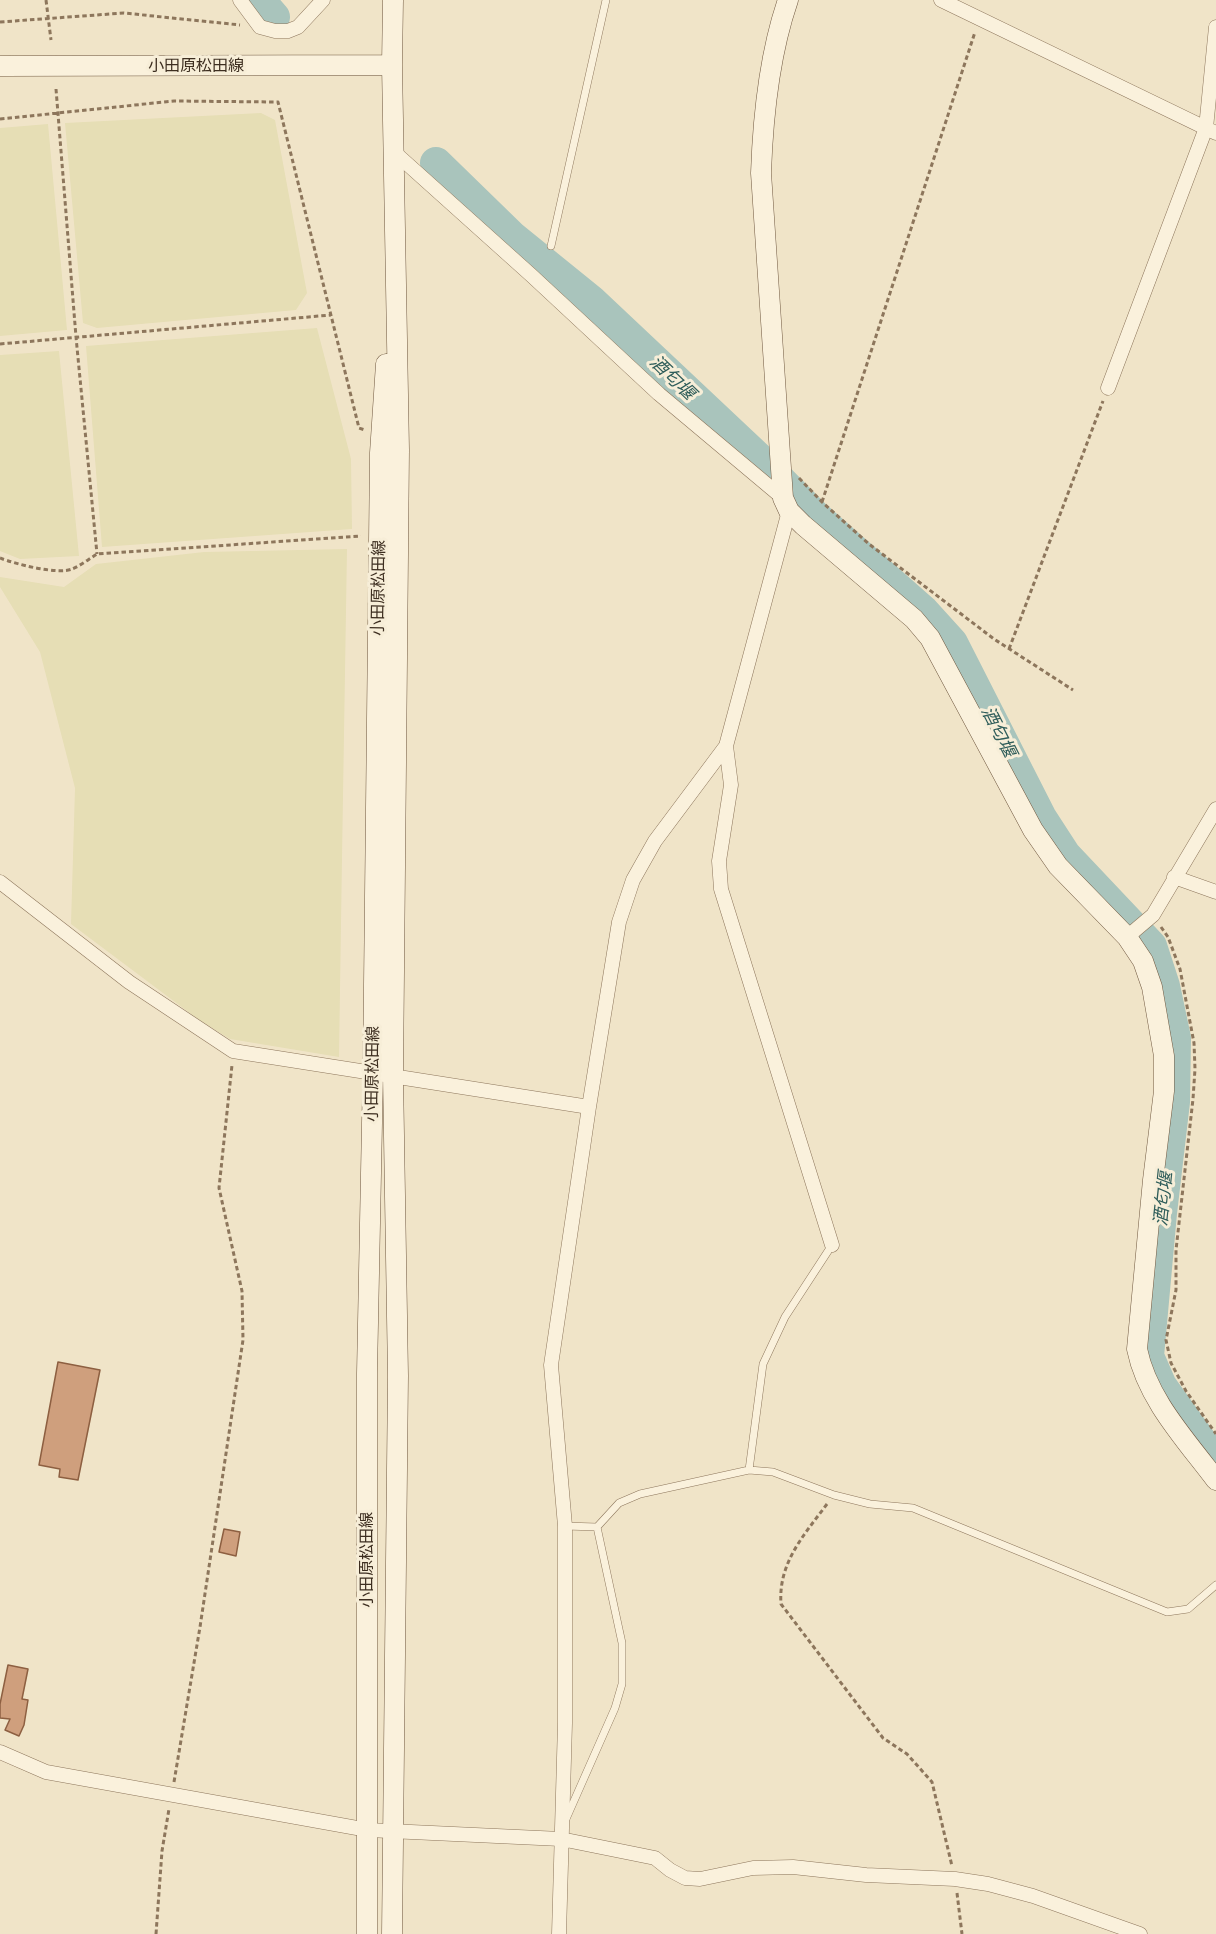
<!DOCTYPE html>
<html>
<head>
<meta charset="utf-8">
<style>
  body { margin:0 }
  canvas { display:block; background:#f0e4c8 }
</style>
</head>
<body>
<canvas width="1216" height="1934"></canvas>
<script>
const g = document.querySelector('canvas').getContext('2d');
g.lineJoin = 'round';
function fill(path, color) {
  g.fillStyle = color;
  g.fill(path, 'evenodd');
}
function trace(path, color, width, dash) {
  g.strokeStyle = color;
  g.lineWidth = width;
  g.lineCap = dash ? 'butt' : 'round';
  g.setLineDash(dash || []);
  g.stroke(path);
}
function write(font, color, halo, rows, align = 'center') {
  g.font = font + ' "Libre Baskerville","Noto Sans JP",serif';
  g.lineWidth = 6;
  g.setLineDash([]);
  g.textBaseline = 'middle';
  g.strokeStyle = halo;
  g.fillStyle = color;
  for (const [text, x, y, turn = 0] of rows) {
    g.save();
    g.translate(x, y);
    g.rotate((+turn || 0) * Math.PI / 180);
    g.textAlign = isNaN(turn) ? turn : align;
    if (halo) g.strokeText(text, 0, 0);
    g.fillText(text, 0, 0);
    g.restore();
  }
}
fill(new Path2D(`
  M 261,113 L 275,120 L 307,293 L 296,310 L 97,328 L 83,323 L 65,123 Z
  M 48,124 L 67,330 L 0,336 L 0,128 Z
  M 317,328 L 351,459 L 352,529 L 102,547 L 86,346 Z
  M 59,351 L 79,556 L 20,559 L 0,551 L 0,355 Z
  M 347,549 L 342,858 L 339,1057 L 230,1039 L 199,1020 L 71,924 L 75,788 L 40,652 L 0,587 L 0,577 L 64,587 L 96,564 L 204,552 Z`), '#e6deb5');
trace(new Path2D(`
  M 259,0 L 274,17
  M 436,163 L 512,237 L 591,301 L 760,460 L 814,515 L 923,611 L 952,643 L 1041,818 L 1065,855 L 1151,946 L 1164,986 L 1175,1038 L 1174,1102 L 1161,1213 L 1148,1356 L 1161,1386 L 1216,1462`), '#a9c4bc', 32);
const building = new Path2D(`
  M 58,1362 L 100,1370 L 78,1480 L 59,1477 L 60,1469 L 39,1465 Z
  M 224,1529 L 240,1532 L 236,1556 L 219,1552 Z
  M 8,1665 L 28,1669 L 22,1699 L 28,1700 L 24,1725 L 19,1736 L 5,1730 L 10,1719 L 0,1718 L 0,1704 Z`);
fill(building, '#cf9f7d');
trace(building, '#8d5f41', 1.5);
const lane = new Path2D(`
  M 551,246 L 606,0
  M 749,1470 L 763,1364 L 785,1317 L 832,1245
  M 565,1526 L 597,1527 L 619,1503 L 640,1494 L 749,1470 L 773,1472 L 834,1495 L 870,1504 L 913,1508 L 1167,1612 L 1188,1609 L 1216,1585
  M 566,1819 L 615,1708 L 622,1684 L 622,1643 L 597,1527`);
const street = new Path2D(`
  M 240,0 L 260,27 L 275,31 L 288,31 L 298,27 L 323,0
  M 941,0 L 1216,133
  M 394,152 L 531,275 L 659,394 L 783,498
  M 1108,388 L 1206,128 L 1216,27
  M 726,746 L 731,785 L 719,861 L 721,889 L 832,1245
  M 1174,877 L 1216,892
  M 0,882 L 129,982 L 233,1051 L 589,1107
  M 1127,937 L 1153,915 L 1216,809
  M 0,1752 L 46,1772 L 368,1830 L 561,1839 L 655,1858 L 670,1870 L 685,1878 L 700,1879 L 753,1868 L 793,1867 L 866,1875 L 955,1879 L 988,1884 L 1033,1896 L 1140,1934
  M 559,1934 L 565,1723 L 565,1526 L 551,1365 L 589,1107 L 619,922 L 633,880 L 655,841 L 726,746 L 789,511`);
const secondary = new Path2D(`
  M 788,0 C 769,55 763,115 761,173 L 783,498 L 789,511 L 803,525 L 914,619 L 930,638 L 1033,830 L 1058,866 L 1127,937 L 1143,961 L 1152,987 L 1164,1056 L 1164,1091 L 1153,1180 L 1137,1349 C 1147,1399 1186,1440 1216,1480
  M 0,66 L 392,65
  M 367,1934 L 367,1373 L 373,1073 L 380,453 L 386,364
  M 392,1934 L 398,1376 L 393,1076 L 399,450 L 392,65 L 393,0`);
trace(lane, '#8d765c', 8);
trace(street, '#8d765c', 15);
trace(secondary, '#6f573f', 21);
trace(new Path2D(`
  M 46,0 L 51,40
  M 0,22 L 124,13 L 240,25
  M 56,89 L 76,337 L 97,554
  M 0,119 L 174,101 L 278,102 L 359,428 L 365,430
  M 0,344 L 331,315
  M 799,478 L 822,502 L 869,544 L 994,639 L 1073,690
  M 822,502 L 975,32
  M 0,558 C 15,564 58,575 72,569 C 80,566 89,559 97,554 L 361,536
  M 1009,649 L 1103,401
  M 1161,927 L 1168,937 L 1180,969 L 1194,1043 L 1195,1069 L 1193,1099 L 1176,1250 L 1176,1290 L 1166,1340 L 1171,1363 L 1186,1391 L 1216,1434
  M 827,1504 C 804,1535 778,1563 781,1604 L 883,1738 L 907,1754 L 932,1782 L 952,1866
  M 174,1782 L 200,1627 L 243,1340 L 242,1291 L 219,1188 L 232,1065
  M 957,1893 L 962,1934
  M 156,1934 L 162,1851 L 169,1809`), '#8d765c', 3, [4.5, 3]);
trace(lane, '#faf1dc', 7);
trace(street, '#faf1dc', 14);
trace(secondary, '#faf1dc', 20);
write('16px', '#3d2e20', '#f7eed8', [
  ["小田原松田線",196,66],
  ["小田原松田線",379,588,-89],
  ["小田原松田線",373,1074,-89],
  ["小田原松田線",367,1560,-90]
]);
write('italic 18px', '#2f5d5a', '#f7eed8', [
  ["酒匂堰",672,378,44],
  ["酒匂堰",998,732,63],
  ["酒匂堰",1164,1199,-84]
]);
</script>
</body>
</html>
